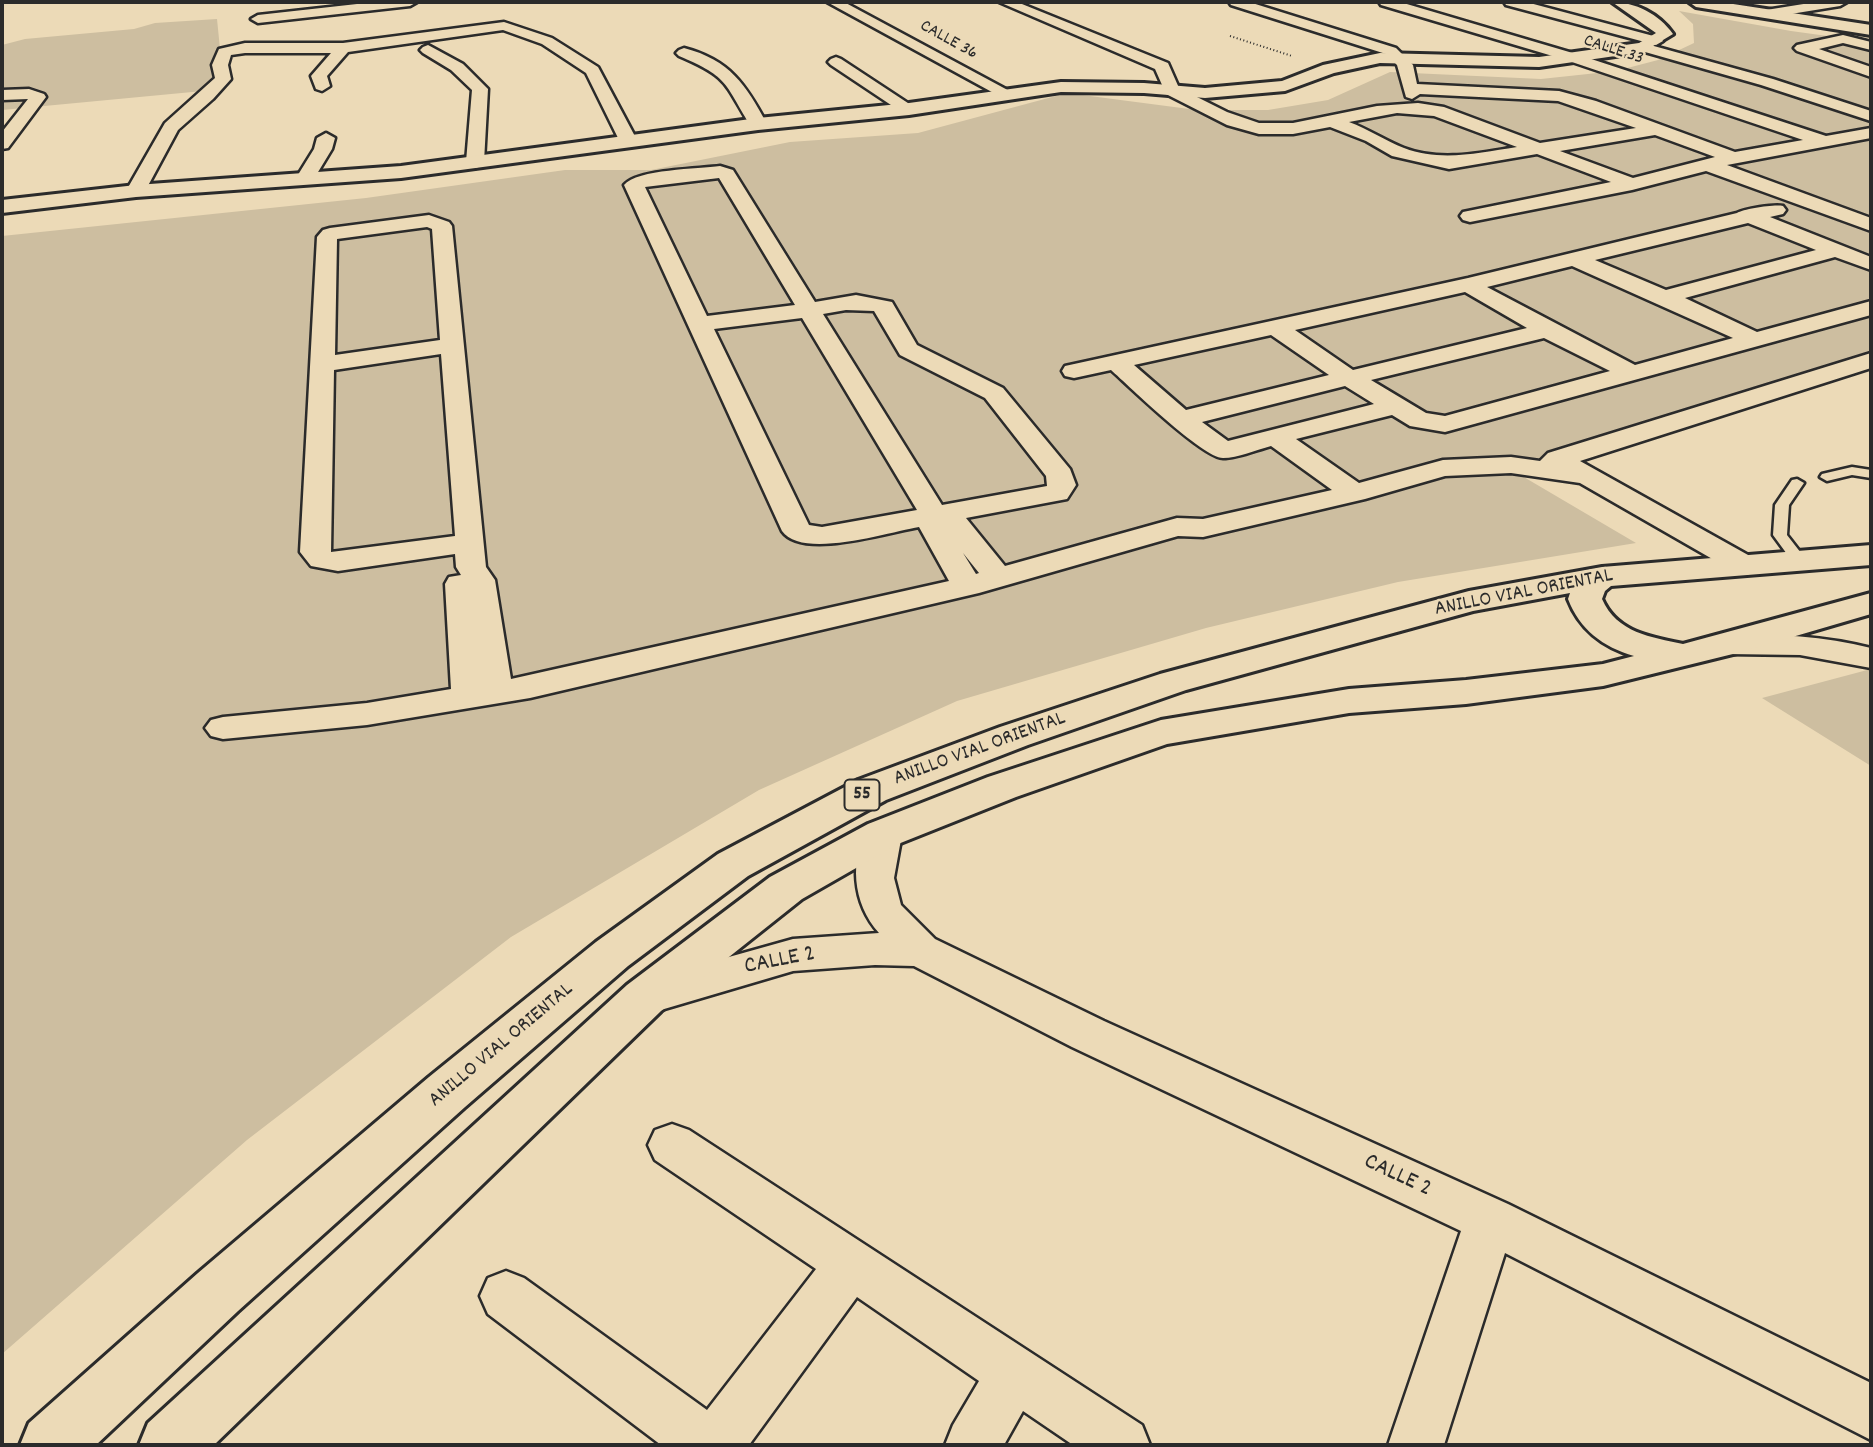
<!DOCTYPE html>
<html>
<head>
<meta charset="utf-8">
<style>
  body { margin:0 }
  #map { position:relative; width:1873px; height:1447px; overflow:hidden; background:#ecdab7; font-family:Dekko,sans-serif }
  canvas { display:block }
  .frame { position:absolute; inset:0; border:4px solid #2b2b2b; pointer-events:none }
</style>
</head>
<body>
<div id="map">
<canvas width="1873" height="1447"></canvas>
<div class="frame"></div>
</div>
<script>
const g = document.querySelector('canvas').getContext('2d');
g.lineJoin = 'round';
function fill(path, color) {
  g.fillStyle = color;
  g.fill(path, 'evenodd');
}
function trace(path, color, width, dash) {
  g.strokeStyle = color;
  g.lineWidth = width;
  g.lineCap = dash ? 'butt' : 'round';
  g.setLineDash(dash || []);
  g.stroke(path);
}
function write(font, color, halo, rows, align = 'center') {
  g.font = font + ' Dekko,sans-serif';
  g.lineWidth = 5;
  g.setLineDash([]);
  g.textBaseline = 'middle';
  g.strokeStyle = halo;
  g.fillStyle = color;
  for (const [text, x, y, turn = 0] of rows) {
    g.save();
    g.translate(x, y);
    g.rotate((+turn || 0) * Math.PI / 180);
    g.textAlign = isNaN(turn) ? turn : align;
    if (halo) g.strokeText(text, 0, 0);
    g.fillText(text, 0, 0);
    g.restore();
  }
}
fill(new Path2D(`
  M 1679,11 L 1791,31 L 1871,42 L 1871,353 L 1517,473 L 1636,543 L 1398,582 L 1206,628 L 957,701 L 759,790 L 511,937 L 247,1140 L 2,1354 L 2,236 L 366,198 L 565,170 L 651,170 L 790,142 L 918,133 L 1067,93 L 1197,110 L 1268,110 L 1328,100 L 1390,72 L 1541,79 L 1616,71 L 1658,60 L 1694,43 L 1693,24 Z
  M 217,19 L 224,89 L 2,110 L 2,45 L 25,39 L 134,29 L 155,23 Z
  M 1871,669 L 1871,766 L 1762,698 Z`), '#cdbea0');
const lane = new Path2D(`
  M 1852,467 L 1871,470 L 1871,478 L 1852,475 L 1827,481 L 1820,477 L 1822,474 Z
  M 1797,479 L 1804,483 L 1789,505 L 1787,535 L 1808,562 L 1800,567 L 1795,565 L 1773,535 L 1775,505 L 1792,480 Z`);
const street = new Path2D(`
  M 375,2 L 417,2 L 410,6 L 258,23 L 251,19 L 258,15 Z
  M 827,2 L 844,2 L 1015,94 L 1007,99 L 1001,97 Z
  M 999,2 L 1017,2 L 1168,63 L 1179,88 L 1227,112 L 1259,123 L 1293,123 L 1377,106 L 1418,103 L 1444,107 L 1540,143 L 1636,128 L 1558,101 L 1420,94 L 1412,99 L 1406,97 L 1397,65 L 1386,54 L 1231,5 L 1229,2 L 1249,2 L 1396,48 L 1413,65 L 1417,84 L 1559,91 L 1596,101 L 1735,152 L 1803,140 L 1566,60 L 1381,5 L 1379,2 L 1400,2 L 1576,54 L 1826,136 L 1871,128 L 1871,138 L 1727,165 L 1871,218 L 1871,231 L 1706,171 L 1632,190 L 1470,222 L 1463,220 L 1460,216 L 1463,212 L 1611,182 L 1537,154 L 1449,169 L 1392,156 L 1366,141 L 1330,127 L 1293,134 L 1259,134 L 1227,125 L 1166,94 L 1155,69 ZM 1397,113 L 1434,116 L 1517,147 C 1478,153 1441,162 1404,148 C 1386,141 1368,129 1349,122 ZM 1655,135 L 1715,157 L 1633,178 L 1560,151 Z
  M 1504,2 L 1526,2 L 1661,38 L 1663,41 L 1656,45 L 1506,5 Z
  M 1816,2 L 1847,2 L 1840,6 L 1766,18 L 1759,14 L 1766,10 Z
  M 504,22 L 552,38 L 598,67 L 638,142 L 635,146 L 623,146 L 620,142 L 586,73 L 542,44 L 503,30 L 348,52 L 327,76 L 330,86 L 322,91 L 316,89 L 311,76 L 331,53 L 245,53 L 231,55 L 228,65 L 231,79 L 213,99 L 178,130 L 143,195 L 129,195 L 126,191 L 165,123 L 215,78 L 212,65 L 219,49 L 245,43 L 343,43 Z
  M 1843,35 L 1871,42 L 1871,50 L 1843,43 L 1819,49 L 1871,67 L 1871,77 L 1797,51 L 1794,48 L 1797,45 Z
  M 1643,43 L 1773,79 L 1871,111 L 1871,121 L 1761,85 L 1638,50 L 1636,47 L 1638,44 Z
  M 428,45 L 463,64 L 488,89 L 484,162 L 482,166 L 475,168 L 466,162 L 472,90 L 451,70 L 423,53 L 420,50 L 423,47 Z
  M 684,48 C 730,60 746,85 767,124 L 764,128 L 752,128 C 724,84 731,78 679,56 L 676,53 L 679,50 Z
  M 836,57 L 841,59 L 917,109 L 915,113 L 903,113 L 831,65 L 828,62 L 831,59 Z
  M 29,89 L 44,94 L 46,97 L 8,148 L 2,149 L 2,132 L 28,99 L 2,100 L 2,90 Z
  M 326,133 L 335,138 L 332,149 L 312,182 L 298,182 L 296,178 L 314,149 L 317,138 Z
  M 720,166 L 733,170 L 815,302 L 856,295 L 892,302 L 917,345 L 1003,388 L 1070,469 L 1076,485 L 1067,499 L 966,518 L 1005,566 L 1177,518 L 1203,519 L 1332,490 L 1271,446 C 1256,450 1238,458 1223,458 C 1203,458 1129,386 1111,370 L 1074,378 L 1065,376 L 1062,371 L 1065,366 L 1468,278 L 1737,213 C 1744,209 1774,204 1783,206 L 1786,210 L 1783,214 L 1770,217 L 1871,257 L 1871,270 L 1835,257 L 1685,298 L 1757,332 L 1871,301 L 1871,315 L 1445,432 L 1410,426 L 1392,415 L 1296,439 L 1359,483 L 1443,460 L 1511,457 L 1540,461 L 1548,453 L 1871,353 L 1871,368 L 1580,461 L 1757,560 L 1761,566 L 1757,572 L 1746,575 L 1735,572 L 1580,483 L 1511,473 L 1445,476 L 1365,499 L 1203,537 L 1178,536 L 979,593 L 530,698 L 367,725 L 223,739 L 211,736 L 205,728 L 211,720 L 223,717 L 367,703 L 451,689 L 445,584 L 449,577 L 461,575 L 456,567 L 455,554 L 338,571 L 311,566 L 300,552 L 317,237 L 323,230 L 330,228 L 429,215 L 449,222 L 452,226 L 486,567 L 495,580 L 511,679 L 949,581 L 919,527 C 889,532 802,560 782,531 L 624,185 C 637,169 699,169 720,166 ZM 719,178 L 795,305 L 707,316 L 645,187 ZM 1748,223 L 1816,250 L 1666,290 L 1595,260 ZM 427,227 L 432,229 L 440,340 L 335,355 L 337,239 ZM 1572,266 L 1733,338 L 1635,365 L 1487,287 ZM 1465,292 L 1527,328 L 1353,370 L 1295,330 ZM 846,310 L 874,311 L 900,355 L 985,398 L 1046,476 L 1047,486 L 942,505 L 823,314 ZM 802,318 L 917,510 L 822,527 L 809,525 L 714,329 ZM 1271,335 L 1329,375 L 1186,410 L 1134,365 ZM 1544,338 L 1610,371 L 1445,416 L 1426,413 L 1371,380 ZM 441,354 L 455,536 L 331,552 L 334,370 ZM 1345,386 L 1374,404 L 1228,441 L 1202,422 ZM 963,553 L 979,573 L 976,574 Z
  M 1728,634 C 1777,634 1824,636 1871,648 L 1871,668 L 1800,655 L 1728,654 L 1716,651 L 1712,644 L 1716,637 Z
  M 883,821 L 897,824 L 902,834 L 894,878 L 901,905 L 935,939 L 1104,1021 L 1508,1204 L 1871,1383 L 1871,1440 L 1505,1253 L 1444,1445 L 1388,1445 L 1461,1231 L 1072,1047 L 914,966 L 875,965 L 793,971 L 654,1012 L 639,1007 L 632,995 L 639,983 L 654,978 L 793,939 L 879,933 C 852,903 849,859 869,824 Z
  M 672,1124 L 689,1130 L 1142,1425 L 1150,1445 L 1073,1445 L 1023,1411 L 1004,1445 L 945,1445 L 953,1425 L 979,1381 L 857,1297 L 749,1445 L 661,1445 L 488,1314 L 480,1296 L 488,1278 L 506,1271 L 524,1278 L 707,1410 L 816,1269 L 655,1160 L 648,1145 L 655,1130 Z`);
const secondary = new Path2D(`
  M 1612,2 C 1635,2 1659,14 1673,34 L 1643,52 L 1539,67 L 1380,63 L 1334,73 L 1285,91 L 1205,98 L 1144,93 L 1061,92 L 909,115 L 758,130 L 401,178 L 136,197 L 2,213 L 2,200 L 136,185 L 401,166 L 758,118 L 909,103 L 1061,82 L 1144,83 L 1205,88 L 1282,81 L 1323,65 L 1380,53 L 1539,57 L 1639,43 L 1656,33 Z
  M 1689,2 L 1720,2 L 1871,25 L 1871,35 L 1696,7 Z`);
const highway = new Path2D(`
  M 1871,545 L 1871,565 L 1611,586 L 1605,591 L 1602,599 C 1617,633 1651,637 1683,644 L 1871,593 L 1871,614 L 1741,652 L 1603,686 L 1466,704 L 1349,713 L 1167,744 L 1016,797 L 898,844 L 802,899 L 661,1011 L 214,1445 L 139,1445 L 148,1423 L 627,985 L 770,877 L 868,824 L 988,777 L 1161,720 L 1349,689 L 1466,680 L 1603,664 L 1634,656 C 1603,647 1580,630 1568,599 L 1570,593 L 1473,611 L 1186,690 L 1028,745 L 886,800 L 748,876 L 628,966 L 465,1107 L 238,1311 L 96,1445 L 20,1445 L 29,1423 L 198,1273 L 429,1077 L 596,942 L 718,854 L 858,780 L 1000,727 L 1160,674 L 1469,591 L 1602,567 Z`);
trace(lane, '#2b2b2b', 5);
trace(street, '#2b2b2b', 5);
trace(secondary, '#2b2b2b', 6);
trace(highway, '#2b2b2b', 6);
trace(new Path2D(`
  M 1230,36 L 1292,56`), '#2b2b2b', 2, [1, 2.5]);
fill(lane, '#ecdab7');
fill(street, '#ecdab7');
fill(secondary, '#ecdab7');
fill(highway, '#ecdab7');
write('18px', '#2b2b2b', '#ecdab7', [
  ["CALLE 36",948,41,29],
  ["CALLE 33",1613,51,18]
]);
for (const [x, y, w] of [
  [862,795,35]
]) {
  const box = new Path2D();
  box.roundRect(x - w / 2, y - 15.5, w, 31, 5);
  g.fillStyle = '#ecdab7';
  g.fill(box);
  trace(box, '#2b2b2b', 2);
}
write('bold 19px', '#2b2b2b', null, [
  ["55",862,795]
]);
write('21px', '#2b2b2b', '#ecdab7', [
  ["ANILLO VIAL ORIENTAL",1524,594,-11],
  ["ANILLO VIAL ORIENTAL",980,750,-20],
  ["ANILLO VIAL ORIENTAL",502,1046,-40]
]);
write('24px', '#2b2b2b', '#ecdab7', [
  ["CALLE 2",780,962,-11],
  ["CALLE 2",1397,1177,25]
]);
</script>
</body>
</html>
